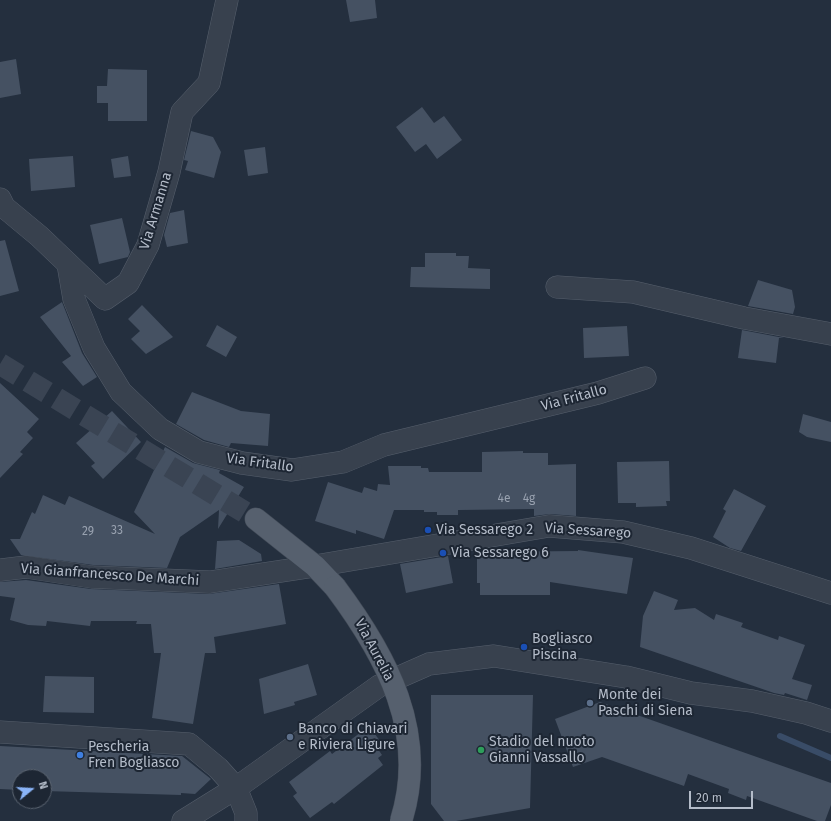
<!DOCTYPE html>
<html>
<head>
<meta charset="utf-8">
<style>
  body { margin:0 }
  #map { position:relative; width:831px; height:821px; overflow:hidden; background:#242f3e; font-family:"Fira Sans",sans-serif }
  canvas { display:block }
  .north { position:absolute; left:12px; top:769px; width:40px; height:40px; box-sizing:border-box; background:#1d2633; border:1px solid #59626f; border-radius:50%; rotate:72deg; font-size:11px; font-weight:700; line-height:16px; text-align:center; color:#b4bcc9 }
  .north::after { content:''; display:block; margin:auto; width:14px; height:18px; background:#8ab4f8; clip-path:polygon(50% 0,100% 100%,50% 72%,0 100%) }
  .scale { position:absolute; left:689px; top:791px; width:64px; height:18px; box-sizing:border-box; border:2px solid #b4bcc9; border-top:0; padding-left:5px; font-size:12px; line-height:14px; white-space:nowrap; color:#b4bcc9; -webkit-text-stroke:3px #1d2633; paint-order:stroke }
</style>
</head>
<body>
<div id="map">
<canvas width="831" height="821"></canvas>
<div class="north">N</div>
<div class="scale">20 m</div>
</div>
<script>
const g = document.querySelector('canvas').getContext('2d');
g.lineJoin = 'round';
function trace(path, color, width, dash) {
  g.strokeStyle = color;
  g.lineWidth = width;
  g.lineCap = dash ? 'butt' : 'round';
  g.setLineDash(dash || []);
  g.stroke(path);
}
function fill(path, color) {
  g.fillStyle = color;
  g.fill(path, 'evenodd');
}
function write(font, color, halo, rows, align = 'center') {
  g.font = font + ' "Fira Sans",sans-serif';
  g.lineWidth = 4;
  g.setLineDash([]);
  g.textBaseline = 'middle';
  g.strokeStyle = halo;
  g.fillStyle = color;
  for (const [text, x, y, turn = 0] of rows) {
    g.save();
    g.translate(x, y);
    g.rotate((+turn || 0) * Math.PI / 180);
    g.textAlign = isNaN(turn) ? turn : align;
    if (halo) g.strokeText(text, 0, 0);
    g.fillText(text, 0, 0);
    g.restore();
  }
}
trace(new Path2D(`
  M 780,736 L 831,758`), '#394c67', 6);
fill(new Path2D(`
  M 346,0 L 375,0 L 377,18 L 350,22 Z
  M 16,59 L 21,94 L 0,98 L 0,62 Z
  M 108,69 L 147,70 L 147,121 L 108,121 L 108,103 L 97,103 L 97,86 L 107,86 Z
  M 422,107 L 434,123 L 444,116 L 462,140 L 437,159 L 426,144 L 415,152 L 396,127 Z
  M 191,131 L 213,137 L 221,152 L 214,178 L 185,170 L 188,161 L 184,160 Z
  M 265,147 L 268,173 L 248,176 L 244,150 Z
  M 73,156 L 75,187 L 31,191 L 29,159 Z
  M 128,156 L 131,176 L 114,178 L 111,159 Z
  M 184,210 L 188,243 L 167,247 L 164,235 L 170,213 Z
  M 122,218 L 130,252 L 128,257 L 99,264 L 90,225 Z
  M 5,240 L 19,291 L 0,296 L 0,241 Z
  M 425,253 L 456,253 L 456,256 L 469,256 L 468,268 L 490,269 L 490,289 L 410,287 L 411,267 L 425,267 Z
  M 758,280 L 792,290 L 795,307 L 793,314 L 748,306 Z
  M 62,302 L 82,353 L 97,377 L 83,386 L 62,362 L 71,356 L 40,317 Z
  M 142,305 L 173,337 L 146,354 L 131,339 L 140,331 L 128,319 Z
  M 217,325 L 237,337 L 226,357 L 206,346 Z
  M 627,326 L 629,356 L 584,358 L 583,328 Z
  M 742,330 L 784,338 L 779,338 L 776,363 L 738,358 Z
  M 0,383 L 39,419 L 27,432 L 33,438 L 20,452 L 23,454 L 0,478 Z
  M 192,392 L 241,411 L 270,414 L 268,446 L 231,443 L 229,447 L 204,440 L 176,424 Z
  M 112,411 L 141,442 L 103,479 L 91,466 L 95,463 L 76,443 Z
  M 803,414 L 831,422 L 831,442 L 807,437 L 799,432 Z
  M 165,447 L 193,463 L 220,470 L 219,473 L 244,487 L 218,529 L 219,510 L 180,537 L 167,568 L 93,565 L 21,555 L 10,539 L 20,539 L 32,512 L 35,514 L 43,495 L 65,505 L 69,496 L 155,534 L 134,512 Z
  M 523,451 L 523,453 L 548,453 L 548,465 L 576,464 L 576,516 L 550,514 L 534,516 L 534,509 L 460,510 L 458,510 L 458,515 L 437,515 L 437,512 L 424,512 L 424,510 L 394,510 L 384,539 L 356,530 L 356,534 L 315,521 L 328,482 L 362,493 L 364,487 L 377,491 L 378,484 L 390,485 L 388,466 L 421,466 L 421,468 L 428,468 L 429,472 L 482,472 L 482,452 Z
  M 669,461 L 670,501 L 666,501 L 667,506 L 636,507 L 636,503 L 618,503 L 617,462 Z
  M 734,489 L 766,506 L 741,551 L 730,548 L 713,537 L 726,511 L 723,509 Z
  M 239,540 L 261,554 L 262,561 L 215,569 L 217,541 Z
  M 578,550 L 633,558 L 627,594 L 550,582 L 550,595 L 480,595 L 480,583 L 477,583 L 477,552 L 578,551 Z
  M 448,556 L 453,583 L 406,593 L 400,564 Z
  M 26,580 L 91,589 L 209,594 L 279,584 L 286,624 L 214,637 L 216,653 L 205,653 L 193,724 L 152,718 L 161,653 L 154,653 L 151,624 L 136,624 L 137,621 L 91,621 L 90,626 L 47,621 L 46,626 L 28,625 L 10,620 L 15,598 L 0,596 L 0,582 Z
  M 654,591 L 678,600 L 674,610 L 695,608 L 714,620 L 716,614 L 743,623 L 741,627 L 778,640 L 779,636 L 805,645 L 792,679 L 812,685 L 807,700 L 785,693 L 784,695 L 774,693 L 640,647 L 643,616 Z
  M 308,664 L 317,695 L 294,702 L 295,705 L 264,714 L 259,679 Z
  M 45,676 L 94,677 L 94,713 L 43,712 Z
  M 431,695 L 533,695 L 530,808 L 456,821 L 444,821 L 431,804 Z
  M 600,702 L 831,783 L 831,805 L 825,821 L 817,821 L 747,796 L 746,800 L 728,793 L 729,789 L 688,774 L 684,786 L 602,757 L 573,767 L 555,719 Z
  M 369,726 L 383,745 L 378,749 L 382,755 L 378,758 L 383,765 L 334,804 L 332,802 L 310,818 L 293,796 L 297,793 L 289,782 L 330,751 L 332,754 Z
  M 0,746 L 182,756 L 211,779 L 195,794 L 181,793 L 181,795 L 44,791 L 44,777 L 20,777 L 20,790 L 0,789 Z`), '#455162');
trace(new Path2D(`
  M 0,364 L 256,519`), '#3a4453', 22, [22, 11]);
const minor = new Path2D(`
  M 0,199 L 4,207 L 39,236 L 105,299 L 128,283 L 148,245 L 169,172 L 182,112 L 209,83 L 227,0
  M 68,264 L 74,299 L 94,348 L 121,392 L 160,429 L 199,452 L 242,463 L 292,470 L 343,462 L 384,445 L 598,393 L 645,378
  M 557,287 L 633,292 L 744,318 L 831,334
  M 0,570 L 26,567 L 92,577 L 210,582 L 315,566 L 549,526 L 623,532 L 691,548 L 831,593
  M 0,732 L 189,744 L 218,768 L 236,788 L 246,813 L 246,821
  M 183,821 L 236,788 L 379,686 L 429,664 L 494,656 L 626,677 L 691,693 L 752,701 L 806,713 L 831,721`);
const major = new Path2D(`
  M 256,519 L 315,566 L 335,587`);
trace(minor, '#565f6c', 23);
trace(major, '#414a57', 23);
trace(minor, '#38414e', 22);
trace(major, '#56606e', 22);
const majorBridge = new Path2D(`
  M 335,587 C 386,655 429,733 401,821`);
trace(majorBridge, '#414a57', 23, []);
trace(majorBridge, '#56606e', 22);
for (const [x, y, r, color] of [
  [428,530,4,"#1a4fb4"],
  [443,553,4,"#1a4fb4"],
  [524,647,4,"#1a4fb4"],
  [590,703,4,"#5c6f8a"],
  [290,737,4,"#5c6f8a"],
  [481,750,4,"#2e9e5b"],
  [80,755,4,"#3f7fe0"]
]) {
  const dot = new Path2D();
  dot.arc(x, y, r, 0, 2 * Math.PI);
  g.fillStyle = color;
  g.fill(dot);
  trace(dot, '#1d2633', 1.5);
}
write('12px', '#98a1af', null, [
  ["4e",504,499],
  ["4g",529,499],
  ["33",117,531],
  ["29",88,532]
]);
write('14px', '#b4bcc9', '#1d2633', [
  ["Via Armanna",156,211,-73],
  ["Via Fritallo",574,398,-15],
  ["Via Fritallo",260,463,8],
  ["Via Sessarego",588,531,4],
  ["Via Gianfrancesco De Marchi",110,575,4],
  ["Via Aurelia",374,650,62]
]);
write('14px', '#b4bcc9', '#1d2633', [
  ["Via Sessarego 2",436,530],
  ["Via Sessarego 6",451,553],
  ["Bogliasco",532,639],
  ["Piscina",532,655],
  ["Monte dei",598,695],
  ["Paschi di Siena",598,711],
  ["Banco di Chiavari",298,729],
  ["e Riviera Ligure",298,745],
  ["Stadio del nuoto",489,742],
  ["Gianni Vassallo",489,758],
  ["Pescheria",88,747],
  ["Fren Bogliasco",88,763]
], 'left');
</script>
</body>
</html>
